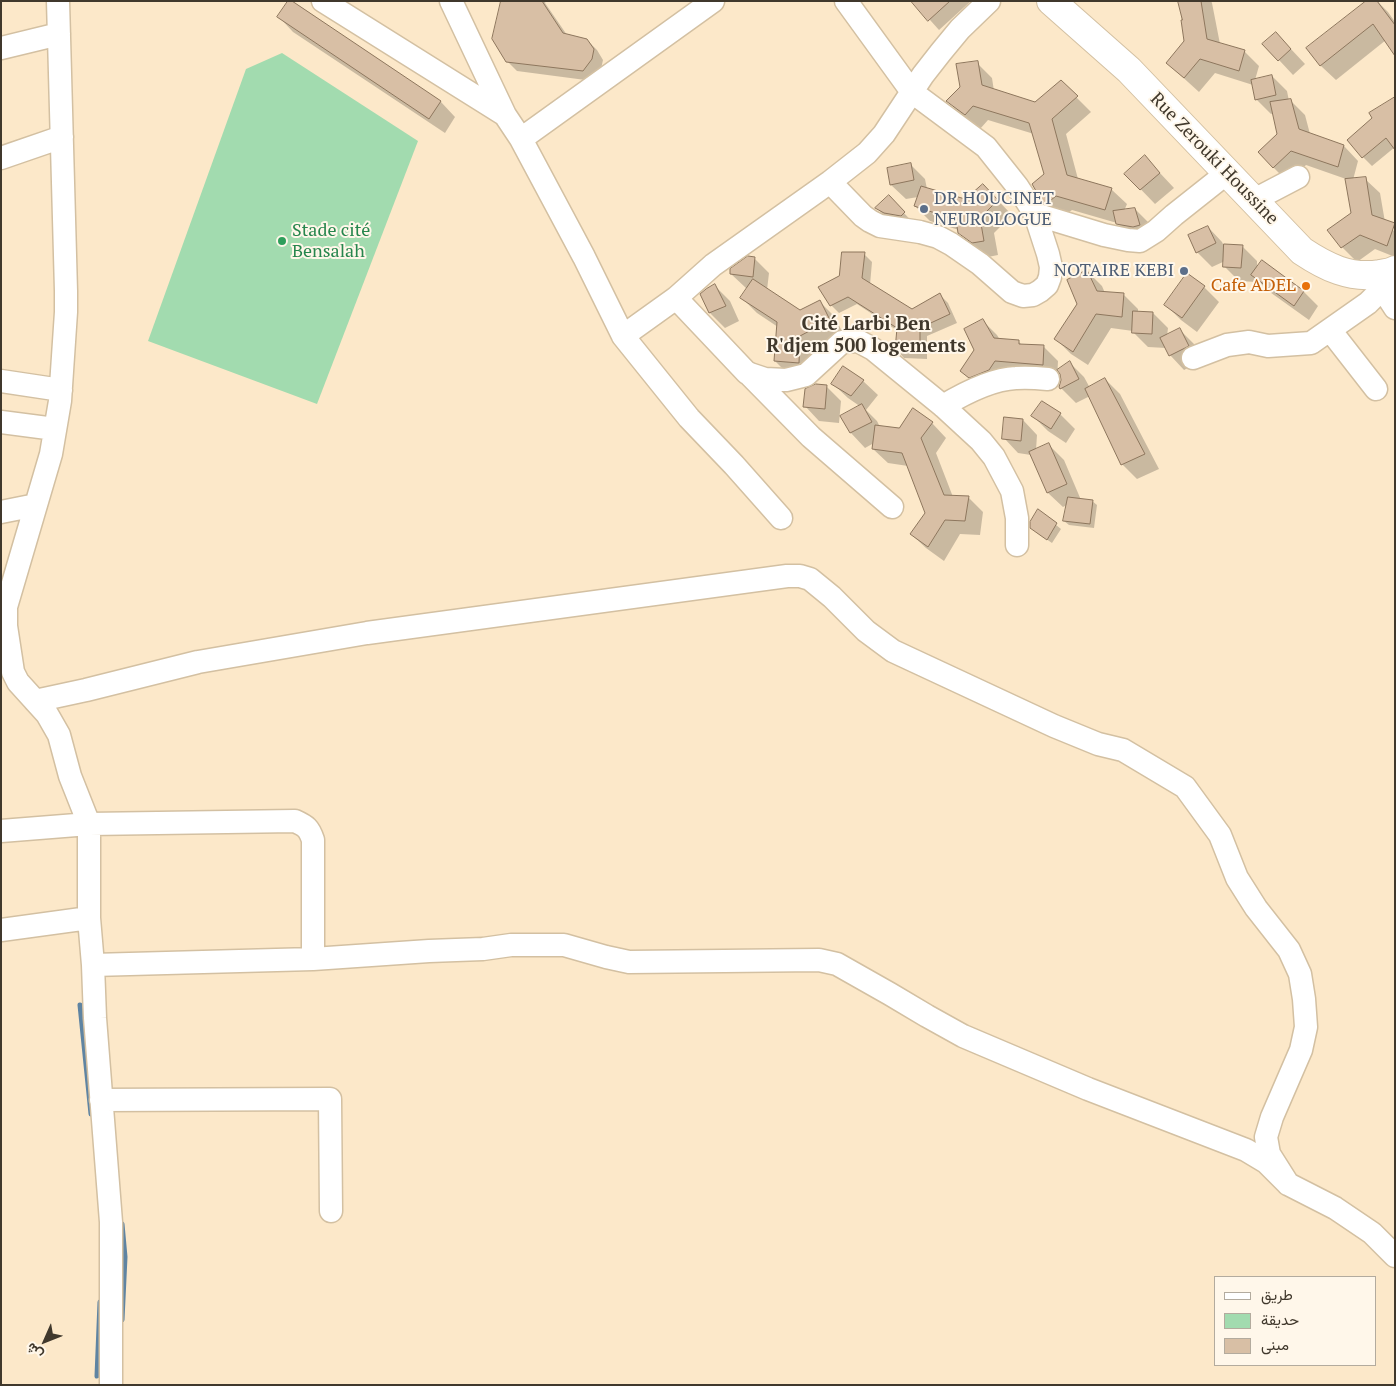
<!DOCTYPE html>
<html>
<head>
<meta charset="utf-8">
<style>
  body { margin:0 }
  #map { position:relative; width:1396px; height:1386px; overflow:hidden; background:#fce8c9; font-family:"PT Serif",Vazirmatn,serif }
  canvas { display:block }
  .frame { position:absolute; inset:0; border:2px solid #40382c; pointer-events:none }
  .legend { position:absolute; left:1214px; top:1276px; width:162px; height:90px; box-sizing:border-box; background:#fff7ea; border:1px solid #b3ab9e; margin:0; padding:6px 9px; list-style:none; font-size:15px; color:#40382c }
  .legend li { display:flex; align-items:center; gap:10px; height:25px }
  .legend b { width:25px; border:1px solid #b3ab9e }
  .north { position:absolute; left:20px; top:1316px; width:50px; height:50px; -webkit-text-stroke:4px #fff7ea; paint-order:stroke; rotate:226deg; font-size:14px; font-weight:700; line-height:20px; text-align:center; color:#40382c }
  .north::after { content:''; display:block; margin:auto; width:18px; height:22px; background:#40382c; clip-path:polygon(50% 0,100% 100%,50% 72%,0 100%) }
</style>
</head>
<body>
<div id="map">
<canvas width="1396" height="1386"></canvas>
<div class="frame"></div>
<ul class="legend">
<li><b style="height:6px;background:#fff"></b>طريق</li>
<li><b style="height:14px;background:#a2dbaf"></b>حديقة</li>
<li><b style="height:14px;background:#d8bfa5"></b>مبنى</li>
</ul>
<div class="north">ش</div>
</div>
<script>
const g = document.querySelector('canvas').getContext('2d');
g.lineJoin = 'round';
function fill(path, color) {
  g.fillStyle = color;
  g.fill(path, 'evenodd');
}
function trace(path, color, width, dash) {
  g.strokeStyle = color;
  g.lineWidth = width;
  g.lineCap = dash ? 'butt' : 'round';
  g.setLineDash(dash || []);
  g.stroke(path);
}
function write(font, color, halo, rows, align = 'center') {
  g.font = font + ' "PT Serif",serif';
  g.lineWidth = 4;
  g.setLineDash([]);
  g.textBaseline = 'middle';
  g.strokeStyle = halo;
  g.fillStyle = color;
  for (const [text, x, y, turn = 0] of rows) {
    g.save();
    g.translate(x, y);
    g.rotate((+turn || 0) * Math.PI / 180);
    g.textAlign = isNaN(turn) ? turn : align;
    if (halo) g.strokeText(text, 0, 0);
    g.fillText(text, 0, 0);
    g.restore();
  }
}
fill(new Path2D(`
  M 282,53 L 418,141 L 317,404 L 148,341 L 246,69 Z`), '#a2dbaf');
fill(new Path2D(`
  M 290,1 L 441,102 L 455,117 L 445,133 L 293,32 L 279,17 Z
  M 502,1 L 546,1 L 545,3 L 567,35 L 587,40 L 597,50 L 603,60 L 601,69 L 593,81 L 517,71 L 507,61 Z
  M 913,1 L 971,1 L 939,30 Z
  M 1179,1 L 1211,1 L 1212,3 L 1220,44 L 1245,52 L 1259,66 L 1255,80 L 1272,76 L 1287,91 L 1289,101 L 1291,101 L 1305,115 L 1310,134 L 1344,146 L 1358,161 L 1353,180 L 1365,179 L 1380,193 L 1385,222 L 1395,232 L 1395,257 L 1375,249 L 1357,262 L 1342,247 L 1353,214 L 1346,179 L 1306,165 L 1288,182 L 1273,167 L 1278,134 L 1274,113 L 1271,114 L 1256,99 L 1253,85 L 1215,73 L 1199,92 L 1167,63 L 1185,42 L 1183,21 Z
  M 1377,1 L 1388,12 L 1395,22 L 1395,53 L 1386,40 L 1336,80 L 1321,66 L 1307,48 Z
  M 1290,48 L 1305,64 L 1293,75 L 1279,60 Z
  M 977,63 L 992,78 L 994,91 L 1036,104 L 1061,82 L 1091,112 L 1066,134 L 1078,179 L 1112,190 L 1127,204 L 1124,211 L 1135,209 L 1150,224 L 1133,239 L 1117,223 L 1072,210 L 1061,218 L 1060,217 L 1044,202 L 1045,175 L 1034,134 L 988,120 L 980,129 L 962,115 L 947,101 L 961,87 Z
  M 1374,119 L 1395,147 L 1372,166 L 1363,157 Z
  M 1145,157 L 1174,188 L 1155,204 L 1126,174 Z
  M 910,164 L 925,179 L 927,189 L 966,201 L 983,185 L 1012,215 L 994,233 L 998,255 L 988,257 L 975,248 L 960,233 L 959,230 L 930,221 L 915,206 L 918,197 L 906,199 L 891,185 Z
  M 877,208 L 903,212 L 918,228 L 891,223 Z
  M 1208,227 L 1222,242 L 1224,246 L 1242,246 L 1257,261 L 1257,270 L 1262,262 L 1304,292 L 1318,306 L 1309,320 L 1267,290 L 1256,278 L 1256,282 L 1239,281 L 1224,266 L 1225,261 L 1212,267 L 1197,252 Z
  M 864,254 L 872,262 L 870,285 L 912,310 L 940,295 L 948,303 L 957,323 L 927,336 L 927,359 L 904,358 L 896,349 L 898,331 L 857,304 L 839,313 L 831,305 L 840,277 Z
  M 754,258 L 769,273 L 767,290 L 800,311 L 819,301 L 834,316 L 844,335 L 814,351 L 812,378 L 790,376 L 775,361 L 778,327 L 757,313 L 742,298 L 748,289 L 746,288 L 731,274 Z
  M 1087,271 L 1102,286 L 1105,293 L 1123,294 L 1138,309 L 1138,312 L 1153,313 L 1168,328 L 1167,336 L 1180,330 L 1194,344 L 1203,360 L 1184,370 L 1170,355 L 1166,348 L 1148,347 L 1133,332 L 1133,331 L 1111,328 L 1088,365 L 1071,354 L 1056,339 L 1079,304 Z
  M 1187,275 L 1204,287 L 1219,302 L 1197,332 L 1181,320 L 1166,305 Z
  M 715,286 L 730,301 L 739,321 L 725,328 L 710,313 L 702,294 Z
  M 982,320 L 997,335 L 1000,340 L 1018,341 L 1022,345 L 1043,346 L 1058,361 L 1057,380 L 976,385 L 961,371 L 975,350 Z
  M 1070,363 L 1084,377 L 1090,388 L 1105,379 L 1120,394 L 1159,469 L 1137,479 L 1122,464 L 1090,396 L 1076,403 L 1061,388 Z
  M 863,381 L 878,395 L 866,410 L 877,421 L 880,427 L 899,430 L 932,423 L 946,438 L 936,453 L 953,497 L 969,498 L 983,512 L 980,535 L 960,534 L 944,561 L 926,548 L 911,534 L 926,513 L 908,466 L 888,463 L 873,449 L 874,443 L 865,448 L 851,433 L 842,416 L 861,407 L 848,398 L 833,384 Z
  M 826,386 L 841,401 L 839,423 L 819,421 L 805,406 Z
  M 1042,403 L 1060,414 L 1075,429 L 1066,443 L 1048,431 L 1033,416 Z
  M 1023,420 L 1037,435 L 1036,450 L 1049,445 L 1064,460 L 1081,500 L 1092,501 L 1097,505 L 1094,528 L 1069,525 L 1064,521 L 1067,505 L 1063,507 L 1048,493 L 1031,455 L 1018,453 L 1004,438 Z
  M 1039,511 L 1061,529 L 1052,543 L 1036,532 Z`), '#0003');
trace(new Path2D(`
  M 80,1005 L 91,1114
  M 122,1224 L 125,1257 L 122,1320
  M 97,1376 L 100,1302`), '#5f84a2', 5);
const building = new Path2D(`
  M 288,1 L 292,1 L 441,101 L 429,119 L 277,17 Z
  M 501,1 L 542,1 L 563,33 L 587,39 L 594,49 L 592,59 L 583,71 L 506,62 L 492,39 Z
  M 911,1 L 950,1 L 928,21 Z
  M 1178,1 L 1201,1 L 1207,39 L 1245,50 L 1239,71 L 1200,59 L 1184,78 L 1166,63 L 1184,41 L 1181,20 L 1182,20 Z
  M 1366,1 L 1377,1 L 1395,25 L 1395,56 L 1373,24 L 1320,66 L 1306,48 Z
  M 1276,32 L 1291,49 L 1278,61 L 1262,44 Z
  M 978,61 L 982,85 L 1035,102 L 1061,80 L 1078,96 L 1052,119 L 1067,175 L 1112,188 L 1105,210 L 1056,196 L 1046,204 L 1043,203 L 1032,184 L 1044,174 L 1029,123 L 973,106 L 965,115 L 946,101 L 960,87 L 956,64 Z
  M 1272,75 L 1276,95 L 1255,100 L 1251,80 Z
  M 1395,97 L 1395,150 L 1386,138 L 1362,158 L 1347,140 L 1372,118 L 1369,113 Z
  M 1291,99 L 1299,129 L 1344,145 L 1338,167 L 1291,151 L 1273,168 L 1258,152 L 1277,134 L 1270,102 Z
  M 1145,155 L 1160,173 L 1140,190 L 1124,174 Z
  M 911,163 L 914,180 L 890,185 L 887,168 Z
  M 1366,177 L 1372,215 L 1395,223 L 1387,246 L 1360,235 L 1341,248 L 1327,230 L 1351,213 L 1345,179 Z
  M 983,184 L 998,200 L 980,218 L 984,241 L 972,243 L 958,233 L 956,220 L 914,206 L 921,186 L 965,199 Z
  M 889,195 L 905,212 L 901,216 L 884,213 L 875,208 Z
  M 1135,208 L 1140,225 L 1133,227 L 1116,224 L 1113,211 Z
  M 1208,226 L 1216,243 L 1196,253 L 1188,235 Z
  M 1224,244 L 1243,245 L 1241,268 L 1223,267 Z
  M 842,252 L 865,252 L 862,278 L 912,309 L 940,293 L 950,314 L 920,328 L 920,352 L 895,350 L 897,328 L 848,297 L 830,306 L 818,287 L 839,276 Z
  M 748,256 L 755,257 L 753,277 L 730,274 L 730,269 Z
  M 1262,260 L 1304,291 L 1294,306 L 1251,275 Z
  M 1087,270 L 1097,291 L 1124,293 L 1122,317 L 1096,314 L 1073,352 L 1054,339 L 1077,304 L 1067,280 Z
  M 1187,273 L 1205,286 L 1182,318 L 1164,305 Z
  M 753,279 L 800,310 L 820,300 L 830,320 L 800,336 L 799,363 L 774,361 L 777,322 L 740,298 Z
  M 715,284 L 726,306 L 709,313 L 700,294 L 706,289 Z
  M 1133,311 L 1153,312 L 1152,334 L 1132,333 Z
  M 983,319 L 994,338 L 1019,340 L 1019,344 L 1044,345 L 1043,365 L 995,361 L 989,370 L 969,378 L 960,371 L 974,350 L 964,329 Z
  M 1180,328 L 1189,346 L 1169,356 L 1160,338 Z
  M 1070,361 L 1079,379 L 1060,389 L 1059,387 L 1061,380 L 1060,374 L 1057,370 Z
  M 843,366 L 864,380 L 851,396 L 831,384 Z
  M 1105,378 L 1145,454 L 1121,465 L 1085,389 Z
  M 816,384 L 827,385 L 825,409 L 803,407 L 805,389 Z
  M 1042,401 L 1061,413 L 1051,429 L 1031,416 Z
  M 862,404 L 872,422 L 850,433 L 840,416 Z
  M 913,408 L 933,422 L 921,438 L 944,495 L 969,496 L 965,521 L 945,520 L 928,547 L 910,534 L 925,513 L 902,453 L 872,449 L 875,425 L 899,428 Z
  M 1004,417 L 1023,419 L 1021,441 L 1002,439 Z
  M 1049,443 L 1067,484 L 1047,493 L 1029,452 Z
  M 1068,497 L 1093,500 L 1090,524 L 1063,521 Z
  M 1038,509 L 1057,523 L 1047,540 L 1030,528 L 1030,522 Z`);
fill(building, '#d8bfa5');
trace(building, '#8d765d', 1);
const minor = new Path2D(`
  M 58,1 L 66,291 L 66,312 L 60,401 L 51,454 L 6,607 L 6,626 L 13,672 L 18,682 L 47,714 L 59,735 L 70,776 L 89,824 L 89,918 L 93,965 L 95,1018 L 111,1222 L 111,1385
  M 323,1 L 505,115
  M 451,1 L 505,115 L 521,139 L 584,257 L 623,336 L 689,418 L 734,465 L 781,518
  M 1,48 L 59,34
  M 521,139 L 713,1
  M 1,158 L 62,137
  M 830,182 L 863,216 L 870,221 L 880,226 L 920,232 L 938,237 L 951,244 L 980,264 L 1012,292 L 1023,296 L 1033,295 L 1040,291 L 1047,285 L 1050,277 L 1051,267 L 1048,254 L 1035,214 L 1017,186 L 986,147 L 912,92 L 846,1
  M 1254,200 L 1298,177
  M 1035,214 L 1104,235 L 1128,240 L 1140,241 L 1156,231 L 1174,215 L 1227,173
  M 1382,288 L 1395,308
  M 676,298 L 747,373 L 765,379 L 786,380 L 806,375 L 842,342 L 858,341 L 873,349 L 943,406 L 981,441 L 994,457 L 1012,491 L 1017,518 L 1017,545
  M 1330,330 L 1376,389
  M 623,336 L 676,298 L 713,265 L 830,182 L 867,153 L 884,134 L 923,75 L 941,52 L 960,29 L 989,1
  M 1193,358 L 1227,345 L 1249,342 L 1268,346 L 1311,343 L 1368,303 L 1395,276
  M 748,373 L 811,437 L 892,507
  M 1,381 L 61,390
  M 943,406 C 963,394 992,379 1016,378 C 1027,377 1038,378 1048,379
  M 1,422 L 55,429
  M 1,512 L 36,505
  M 35,701 L 86,690 L 198,662 L 367,633 L 787,576 L 800,576 L 810,579 L 832,597 L 866,631 L 893,651 L 1054,726 L 1098,744 L 1123,750 L 1185,787 L 1220,835 L 1237,878 L 1256,908 L 1289,950 L 1300,974 L 1304,999 L 1306,1027 L 1301,1050 L 1272,1117 L 1266,1137 L 1269,1154 L 1288,1184
  M 1,831 L 89,824 L 295,821 C 306,826 309,828 313,840 L 313,959
  M 1,930 L 89,918
  M 93,965 L 313,959 L 429,951 L 483,949 L 511,945 L 564,945 L 606,957 L 629,962 L 819,960 L 837,964 L 890,994 L 927,1016 L 963,1036 L 1088,1089 L 1246,1150 L 1266,1162 L 1288,1184 L 1335,1208 L 1372,1233 L 1395,1256
  M 101,1100 L 330,1099 L 331,1211`);
const major = new Path2D(`
  M 1051,1 L 1129,70 L 1302,251 C 1326,267 1350,279 1380,274 C 1385,273 1390,273 1395,270`);
trace(minor, '#d3c0a2', 25);
trace(major, '#d3c0a2', 30);
trace(minor, '#fff', 22);
trace(major, '#fff', 28);
for (const [x, y, r, color] of [
  [924,209,5,"#5c6f8a"],
  [282,241,5,"#2e9e5b"],
  [1184,271,5,"#5c6f8a"],
  [1306,286,5,"#e8710a"]
]) {
  const dot = new Path2D();
  dot.arc(x, y, r, 0, 2 * Math.PI);
  g.fillStyle = color;
  g.fill(dot);
  trace(dot, '#fff7ea', 2);
}
write('18px', '#40382c', '#fff7ea', [
  ["Rue Zerouki Houssine",1214,159,46]
]);
write('18px', '#4e5e75', '#fff7ea', [
  ["DR HOUCINET",934,199],
  ["NEUROLOGUE",934,220],
  ["NOTAIRE KEBI",1174,271,"right"]
], 'left');
write('18px', '#27864d', '#fff7ea', [
  ["Stade cité",292,231],
  ["Bensalah",292,252]
], 'left');
write('18px', '#c56008', '#fff7ea', [
  ["Cafe ADEL",1296,286]
], 'right');
write('bold 19px', '#40382c', '#fff7ea', [
  ["Cité Larbi Ben",866,325],
  ["R'djem 500 logements",866,347]
]);
</script>
</body>
</html>
